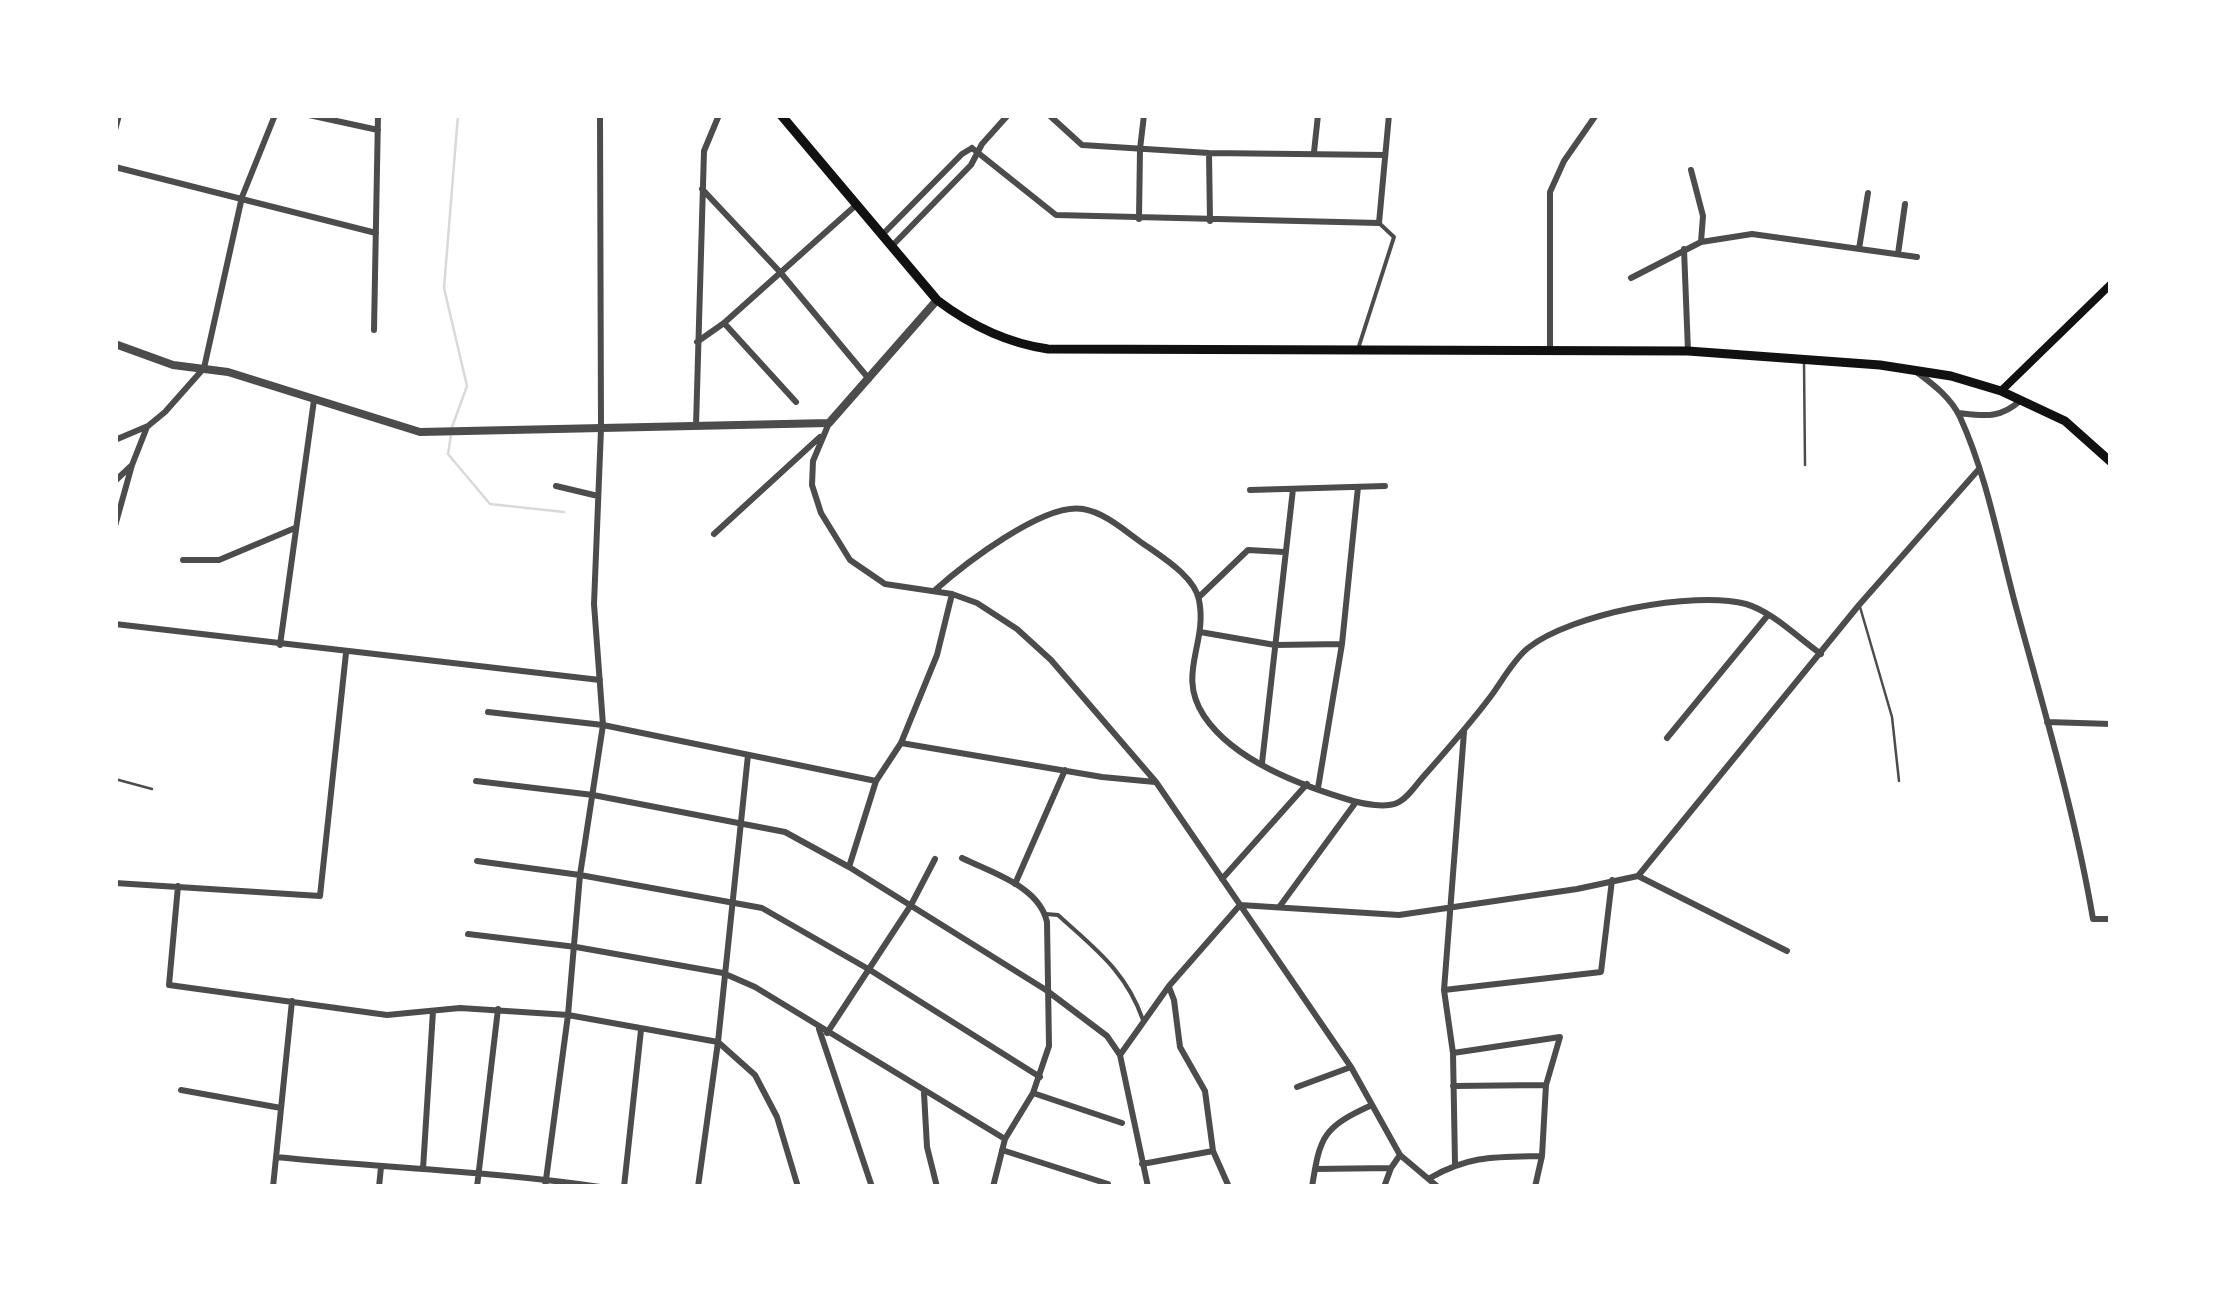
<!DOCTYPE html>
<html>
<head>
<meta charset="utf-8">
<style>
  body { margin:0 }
  #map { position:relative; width:2226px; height:1302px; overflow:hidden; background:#fff; font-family:"Roboto Condensed",sans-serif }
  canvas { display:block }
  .frame { position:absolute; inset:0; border:118px solid #fff; pointer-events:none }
</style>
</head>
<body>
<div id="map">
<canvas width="2226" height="1302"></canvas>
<div class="frame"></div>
</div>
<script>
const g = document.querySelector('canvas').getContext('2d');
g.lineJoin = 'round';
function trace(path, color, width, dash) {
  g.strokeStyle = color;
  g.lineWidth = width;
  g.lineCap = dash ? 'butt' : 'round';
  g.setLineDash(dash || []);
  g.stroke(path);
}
trace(new Path2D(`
  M 452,427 L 467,386 L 444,288 L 458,115
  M 451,435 L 448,454 L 490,504 L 564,512`), '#d9d9d9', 2.5);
trace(new Path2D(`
  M 1804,361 L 1805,465
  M 1860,607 L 1892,717 L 1899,781
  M 115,779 L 152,789`), '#4c4c4c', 2.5);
trace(new Path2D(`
  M 1358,349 L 1394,237 L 1379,223
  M 1046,914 L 1058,915 C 1095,949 1126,971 1143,1020`), '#4c4c4c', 4);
trace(new Path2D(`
  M 309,115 L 378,130
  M 1049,115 L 1082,145 L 1209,153 L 1384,155
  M 115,130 L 119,115
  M 972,148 L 1056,215 L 1379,223 L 1389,115
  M 1314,152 L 1318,115
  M 1209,153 L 1210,221
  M 115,167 L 376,233
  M 1691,170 L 1703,216 L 1701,242
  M 702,189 L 780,272 L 869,379
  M 1139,219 L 1140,149 L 1144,115
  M 882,235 L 962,154 L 972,148
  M 891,247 L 971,165 L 982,144 L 1008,115
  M 1684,249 L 1688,351
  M 1859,249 L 1868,193
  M 1898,254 L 1905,204
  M 1631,278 L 1701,242 L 1752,234 L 1917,257
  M 724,323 L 796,402
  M 374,330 L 378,115
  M 697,342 L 724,323 L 855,206
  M 1550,350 L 1550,192 L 1564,161 L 1596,115
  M 1918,373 C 1934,385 1951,398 1960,417 C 1987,476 1999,544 2016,607 C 2044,710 2075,813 2093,919 L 2111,919
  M 1959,413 C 1985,416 2000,419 2021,400
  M 829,423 L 813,461 L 812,485 L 821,513 L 850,560 L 885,584 L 952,594 L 977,603 L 1017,629 L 1051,660 L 1156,782 L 1351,1067 L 1400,1155 L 1438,1187
  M 696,426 L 704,151 L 719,115
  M 115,440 L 148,426 L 165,412 L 204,368 L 242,197 L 275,115
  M 115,481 L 131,466
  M 556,486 L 598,496
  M 1250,490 L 1385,486
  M 115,526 L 132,465 L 147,427
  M 714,534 L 820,437
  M 183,560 L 219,560 L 295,528
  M 934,591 C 963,565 1044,502 1083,509 C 1107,513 1128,534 1148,547 C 1165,559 1195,578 1199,600 C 1208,644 1176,674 1204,716 C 1234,761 1302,786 1353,801 C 1364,804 1385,808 1397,803 C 1407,799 1416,785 1423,777 C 1447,750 1470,724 1491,696 C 1502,681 1514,659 1528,648 C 1571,614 1693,590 1746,604 C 1773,612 1798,638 1821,654
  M 1199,597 L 1248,550 L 1284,552
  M 115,624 L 600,680
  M 1200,632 L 1275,645 L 1342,644
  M 280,645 L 314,400
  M 488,712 L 603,725 L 876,781
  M 2047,722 L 2111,724
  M 1667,738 L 1768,615
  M 901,743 L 1102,777 L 1155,782
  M 1262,763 L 1293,489
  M 476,781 L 593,795 L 785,832 L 849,867 L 1046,990 L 1107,1036 L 1120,1055 L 1148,1187
  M 1318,788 L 1342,644 L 1358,487
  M 962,858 C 992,873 1039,886 1047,922 L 1049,1046 L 1033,1093 L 1005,1139 L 993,1187
  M 477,861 L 580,875 L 762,908 L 870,970 L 1040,1077
  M 849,867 L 876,781 L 901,743 L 937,655 L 952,594
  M 1638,876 L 1787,951
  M 1222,879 L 1307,784
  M 115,883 L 320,896 L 346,653
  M 1015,884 L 1065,770
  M 178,886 L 169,985 L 387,1015 L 460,1008 L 568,1015 L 718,1042 L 755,1075 L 777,1117 L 798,1187
  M 1280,906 L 1356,802
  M 468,934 L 576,947 L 723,973 L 755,987 L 1005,1139
  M 1169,987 L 1174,1000 L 1180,1047 L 1205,1091 L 1213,1151 L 1229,1187
  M 1444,990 L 1601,972 L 1612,880
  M 819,1029 L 872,1187
  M 827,1033 L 911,905 L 935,859
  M 1453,1053 L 1560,1037 L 1546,1085 L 1542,1156 L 1535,1187
  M 1120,1055 L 1169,986 L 1240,905 L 1399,915 L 1577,889 L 1638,876 L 1859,605 L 1979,469
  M 1453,1086 L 1546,1085
  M 1297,1087 L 1351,1067
  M 181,1090 L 281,1108
  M 924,1093 L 927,1147 L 937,1187
  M 1033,1093 L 1122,1123
  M 1002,1150 L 1108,1184
  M 276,1157 C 384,1168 492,1171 600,1187
  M 1142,1164 L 1213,1151
  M 1455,1164 L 1453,1053 L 1444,990 L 1464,732
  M 423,1169 L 433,1011
  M 1315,1169 L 1391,1168
  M 1430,1178 C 1470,1155 1496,1157 1542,1156
  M 273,1187 L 292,1001
  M 379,1187 L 381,1167
  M 477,1187 L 498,1009
  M 545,1187 L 568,1015 L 580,875 L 603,725 L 594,604 L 601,429 L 600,115
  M 624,1187 L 641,1030
  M 698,1187 L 718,1042 L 748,755
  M 1312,1187 C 1320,1136 1323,1127 1372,1105
  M 1384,1187 L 1391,1168 L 1400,1155`), '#4c4c4c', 6);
trace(new Path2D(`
  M 115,344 L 173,365 L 228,372 L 420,432 L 829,423 L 937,300`), '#4c4c4c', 8);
trace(new Path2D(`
  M 2001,391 L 2111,284`), '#111', 8);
trace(new Path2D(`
  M 781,115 L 937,300 C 970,325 1006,343 1048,349 L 1688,351 L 1880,365 L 1951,376 L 2001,391 L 2065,421 L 2111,462`), '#111', 9);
</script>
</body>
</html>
